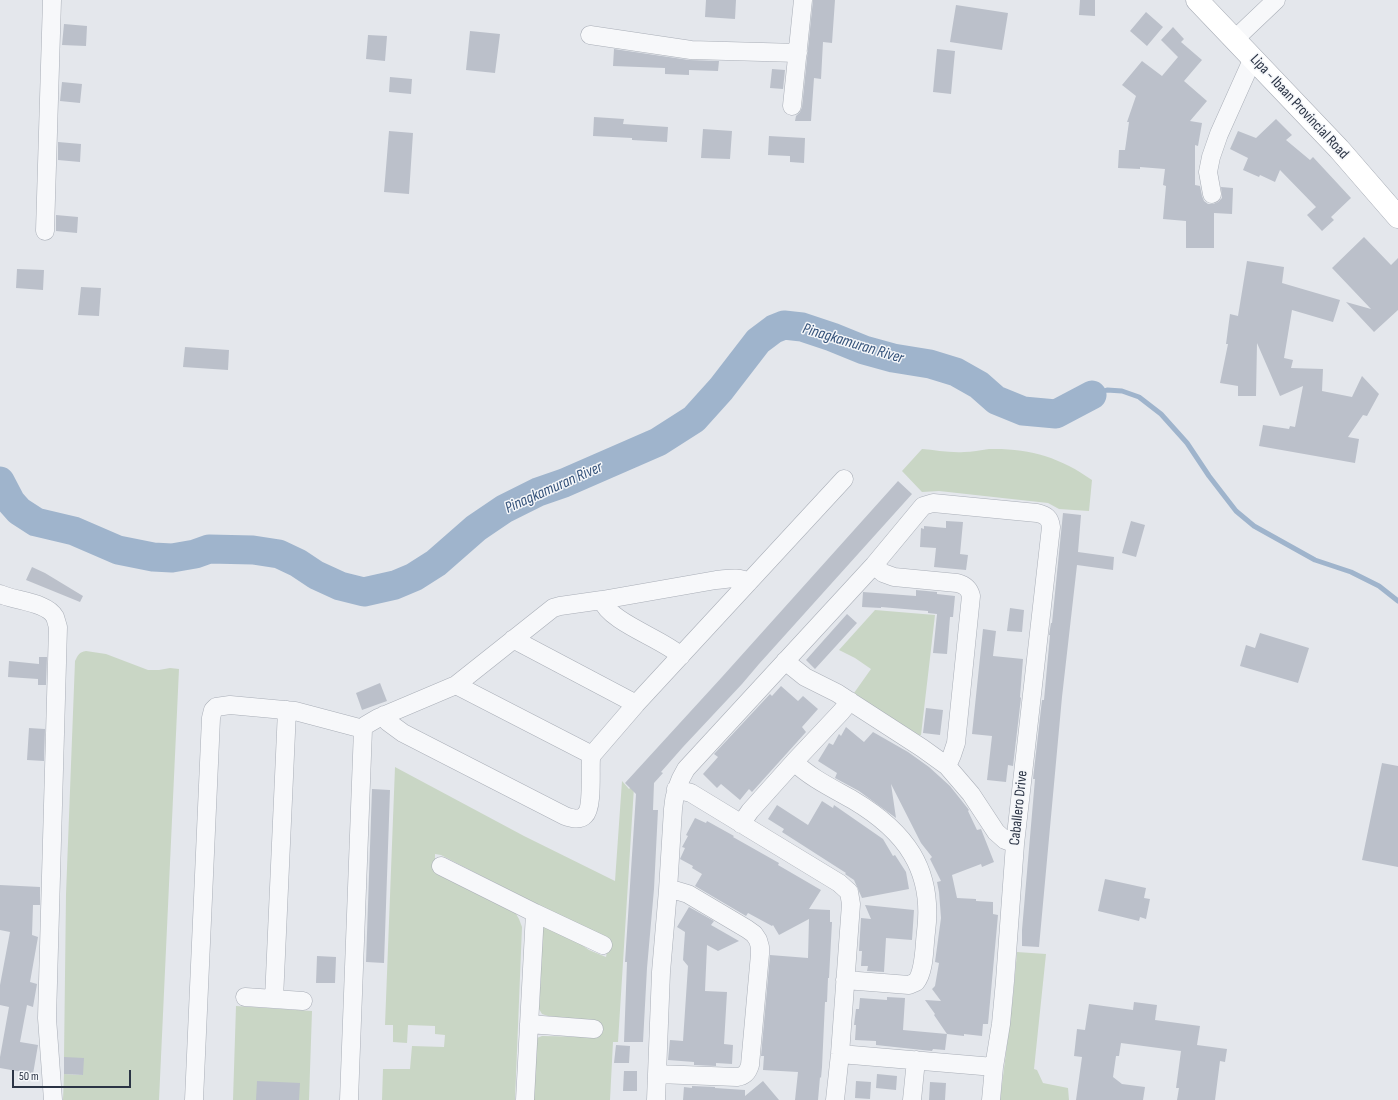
<!DOCTYPE html>
<html>
<head>
<meta charset="utf-8">
<style>
  body { margin:0 }
  #map { position:relative; width:1398px; height:1100px; overflow:hidden; background:#e4e7ec; font-family:"Sofia Sans Condensed",sans-serif }
  canvas { display:block }
  .scale { position:absolute; left:12px; top:1070px; width:119px; height:18px; box-sizing:border-box; border:2px solid #2b3445; border-top:0; padding-left:5px; font-size:12px; line-height:14px; white-space:nowrap; color:#2b3445; -webkit-text-stroke:3px #f4f6f9; paint-order:stroke }
</style>
</head>
<body>
<div id="map">
<canvas width="1398" height="1100"></canvas>
<div class="scale">50 m</div>
</div>
<script>
const g = document.querySelector('canvas').getContext('2d');
g.lineJoin = 'round';
function fill(path, color) {
  g.fillStyle = color;
  g.fill(path, 'evenodd');
}
function trace(path, color, width, dash) {
  g.strokeStyle = color;
  g.lineWidth = width;
  g.lineCap = dash ? 'butt' : 'round';
  g.setLineDash(dash || []);
  g.stroke(path);
}
function write(font, color, halo, rows, align = 'center') {
  g.font = font + ' "Sofia Sans Condensed",sans-serif';
  g.lineWidth = 3;
  g.setLineDash([]);
  g.textBaseline = 'middle';
  g.strokeStyle = halo;
  g.fillStyle = color;
  for (const [text, x, y, turn = 0] of rows) {
    g.save();
    g.translate(x, y);
    g.rotate((+turn || 0) * Math.PI / 180);
    g.textAlign = isNaN(turn) ? turn : align;
    if (halo) g.strokeText(text, 0, 0);
    g.fillText(text, 0, 0);
    g.restore();
  }
}
fill(new Path2D(`
  M 922,449 C 935,450 950,453 964,452 C 972,452 980,450 989,449 C 1028,448 1060,457 1092,480 L 1089,511 L 1059,509 L 1048,503 L 939,491 L 922,492 L 902,471 Z
  M 875,610 L 935,615 L 921,735 L 919,735 L 888,716 L 854,693 L 871,669 L 855,658 L 839,650 Z
  M 86,651 L 106,654 L 148,670 L 159,670 L 170,668 L 179,669 L 159,1100 L 63,1100 L 64,1074 L 83,1075 L 64,1057 L 66,894 L 75,661 C 78,655 79,652 86,651 Z
  M 395,767 L 524,836 L 615,881 L 622,781 L 629,789 L 633,785 L 634,787 L 618,1042 L 613,1042 L 610,1100 L 533,1100 L 537,1038 L 542,1036 L 592,1037 L 594,1021 L 548,1016 L 542,1014 L 539,1009 L 543,927 L 546,926 L 572,938 L 589,950 L 606,957 L 609,940 C 553,912 496,884 441,855 L 435,854 L 435,873 L 450,878 L 515,912 L 519,919 L 522,927 L 515,1100 L 382,1100 L 383,1069 L 410,1069 L 412,1046 L 444,1047 L 445,1035 L 435,1034 L 435,1026 L 408,1025 L 407,1043 L 393,1042 L 393,1025 L 385,1025 Z
  M 1017,952 L 1046,954 L 1034,1069 L 1037,1070 L 1043,1083 L 1068,1088 L 1069,1100 L 1000,1100 L 1013,997 Z
  M 236,1006 L 312,1011 L 309,1100 L 233,1100 Z`), '#c9d6c5');
trace(new Path2D(`
  M 1092,395 L 1107,390 L 1122,391 L 1139,397 L 1161,414 L 1187,443 L 1209,476 L 1236,511 L 1254,526 L 1315,560 L 1351,572 L 1379,586 L 1398,601`), '#9fb4cc', 5);
trace(new Path2D(`
  M 0,481 L 11,502 L 19,511 L 36,522 L 74,531 L 118,550 L 153,557 L 172,558 L 195,554 L 209,549 L 253,550 L 279,554 L 298,563 L 316,575 L 340,586 L 364,592 L 395,585 L 414,577 L 436,563 L 476,528 L 504,509 L 538,492 L 564,483 L 658,442 L 694,419 L 721,389 L 758,341 L 774,329 L 784,325 L 802,327 L 832,337 L 864,350 L 893,358 L 930,364 L 956,372 L 979,385 L 996,400 L 1023,411 L 1056,414 L 1092,395`), '#9fb4cc', 29);
fill(new Path2D(`
  M 706,0 L 736,0 L 735,19 L 705,17 Z
  M 813,0 L 835,0 L 832,43 L 823,42 L 821,79 L 814,78 L 811,121 L 795,121 L 796,116 L 800,112 L 802,107 Z
  M 1080,0 L 1095,0 L 1095,16 L 1079,15 Z
  M 956,5 L 1008,13 L 1002,50 L 950,42 Z
  M 1146,12 L 1163,27 L 1147,46 L 1130,31 Z
  M 64,24 L 87,26 L 86,46 L 62,45 Z
  M 1173,27 L 1184,39 L 1181,42 L 1202,60 L 1184,81 L 1207,101 L 1190,121 L 1202,123 L 1198,146 L 1195,145 L 1195,185 L 1200,186 L 1202,196 L 1204,201 L 1208,204 L 1213,204 L 1218,202 L 1222,198 L 1221,187 L 1233,188 L 1232,214 L 1214,213 L 1214,248 L 1186,248 L 1186,221 L 1163,219 L 1166,186 L 1163,185 L 1165,169 L 1140,167 L 1140,169 L 1118,168 L 1119,150 L 1125,150 L 1129,122 L 1127,122 L 1136,96 L 1122,85 L 1142,61 L 1162,76 L 1178,57 L 1161,40 Z
  M 470,31 L 500,34 L 495,73 L 466,70 Z
  M 368,35 L 387,36 L 385,61 L 366,59 Z
  M 614,49 L 689,60 L 719,61 L 718,71 L 689,70 L 689,75 L 665,74 L 665,68 L 613,66 Z
  M 937,49 L 955,51 L 951,94 L 933,92 Z
  M 772,69 L 785,70 L 783,89 L 770,88 Z
  M 390,77 L 412,79 L 411,94 L 389,92 Z
  M 62,82 L 82,84 L 80,103 L 60,101 Z
  M 594,117 L 624,119 L 623,124 L 668,127 L 667,142 L 632,140 L 632,138 L 593,136 Z
  M 1276,119 L 1292,135 L 1286,140 L 1310,160 L 1313,157 L 1351,198 L 1331,217 L 1334,220 L 1322,231 L 1307,215 L 1316,207 L 1280,170 L 1275,182 L 1260,175 L 1259,177 L 1243,170 L 1248,158 L 1230,149 L 1238,131 L 1256,138 Z
  M 703,129 L 732,131 L 730,159 L 701,158 Z
  M 389,131 L 413,133 L 409,194 L 384,192 Z
  M 769,136 L 805,138 L 804,163 L 790,162 L 790,156 L 768,155 Z
  M 58,142 L 81,144 L 80,162 L 58,160 Z
  M 56,215 L 78,217 L 77,233 L 56,231 Z
  M 1364,237 L 1391,265 L 1398,258 L 1398,310 L 1374,332 L 1346,302 L 1371,309 L 1332,268 Z
  M 1247,261 L 1284,267 L 1282,283 L 1340,300 L 1333,322 L 1292,310 L 1284,358 L 1293,360 L 1291,368 L 1323,369 L 1322,391 L 1352,397 L 1362,376 L 1379,394 L 1367,416 L 1363,415 L 1348,437 L 1359,439 L 1355,463 L 1259,446 L 1263,425 L 1289,429 L 1290,426 L 1295,427 L 1303,386 L 1280,396 L 1257,343 L 1256,396 L 1238,396 L 1238,386 L 1220,383 L 1228,344 L 1226,344 L 1230,314 L 1238,316 Z
  M 17,269 L 44,270 L 43,290 L 16,288 Z
  M 81,287 L 101,288 L 99,316 L 78,315 Z
  M 185,347 L 229,350 L 228,370 L 183,367 Z
  M 898,481 L 912,494 L 759,664 L 742,684 L 683,747 L 661,772 L 663,773 L 654,783 L 653,810 L 658,810 L 654,889 L 647,968 L 643,1042 L 624,1042 L 627,962 L 625,962 L 636,794 L 625,783 L 722,677 Z
  M 1063,513 L 1081,515 L 1078,552 L 1114,557 L 1113,570 L 1077,565 L 1062,697 L 1039,947 L 1022,946 L 1022,930 L 1035,779 L 1033,779 L 1042,700 L 1044,700 L 1050,635 L 1049,635 L 1051,623 L 1052,623 Z
  M 946,521 L 963,522 L 960,554 L 968,555 L 966,570 L 934,567 L 936,548 L 920,547 L 921,528 L 924,529 L 924,526 L 946,528 Z
  M 1131,521 L 1145,525 L 1136,557 L 1122,553 Z
  M 32,567 L 45,573 L 83,596 L 80,602 L 26,580 Z
  M 916,590 L 937,592 L 937,594 L 955,596 L 953,617 L 950,617 L 947,654 L 933,653 L 937,614 L 928,613 L 928,611 L 881,607 L 881,608 L 862,607 L 863,592 L 916,596 Z
  M 1010,608 L 1024,610 L 1022,632 L 1007,631 Z
  M 847,614 L 857,623 L 815,669 L 806,660 Z
  M 983,629 L 996,631 L 993,656 L 1023,659 L 1020,697 L 1021,698 L 1013,766 L 1008,765 L 1006,782 L 987,780 L 992,736 L 972,734 Z
  M 1260,633 L 1309,648 L 1298,683 L 1240,666 L 1246,645 L 1255,648 Z
  M 39,657 L 47,657 L 46,685 L 38,685 L 38,679 L 8,677 L 9,661 L 39,664 Z
  M 380,683 L 387,701 L 362,710 L 356,693 Z
  M 781,686 L 798,701 L 803,696 L 818,709 L 802,727 L 806,732 L 752,792 L 749,789 L 740,800 L 721,784 L 717,788 L 703,774 L 718,757 L 714,754 L 770,694 L 772,696 Z
  M 926,708 L 943,710 L 940,735 L 923,733 Z
  M 846,727 L 864,742 L 873,732 L 908,752 L 929,767 L 950,786 L 969,810 L 968,811 L 977,830 L 981,829 L 994,862 L 982,867 L 981,864 L 952,875 L 957,898 L 976,899 L 976,901 L 993,902 L 993,914 L 998,915 L 988,1024 L 983,1024 L 982,1036 L 964,1034 L 964,1036 L 947,1034 L 945,1050 L 933,1049 L 932,1051 L 876,1045 L 876,1041 L 855,1040 L 856,1025 L 854,1025 L 856,1009 L 859,1009 L 860,998 L 887,1000 L 887,997 L 905,998 L 903,1030 L 947,1034 L 934,1015 L 935,1014 L 925,1000 L 941,1001 L 932,989 L 935,986 L 939,963 L 935,962 L 941,918 L 939,892 L 937,882 L 941,881 L 930,859 L 932,857 L 921,843 L 891,784 L 896,818 L 859,791 L 835,778 L 837,773 L 818,761 L 829,743 L 833,745 L 839,734 L 841,736 Z
  M 29,728 L 45,729 L 44,761 L 27,760 Z
  M 1382,763 L 1398,766 L 1398,867 L 1362,860 Z
  M 372,789 L 390,790 L 384,963 L 366,962 Z
  M 822,801 L 833,808 L 834,805 L 883,839 L 893,856 L 895,855 L 906,872 L 909,889 L 862,898 L 854,880 L 845,874 L 846,873 L 782,832 L 784,829 L 768,819 L 777,805 L 808,825 Z
  M 695,818 L 706,823 L 707,821 L 734,836 L 733,837 L 779,863 L 778,865 L 821,890 L 809,909 L 830,910 L 830,922 L 832,922 L 829,978 L 828,978 L 827,1002 L 825,1002 L 822,1067 L 821,1078 L 820,1077 L 818,1100 L 795,1100 L 798,1072 L 763,1070 L 764,1056 L 761,1056 L 770,955 L 808,958 L 809,919 L 779,935 L 773,925 L 772,926 L 748,913 L 746,916 L 695,886 L 702,874 L 692,868 L 693,866 L 680,859 L 685,848 L 682,847 L 688,836 L 686,835 Z
  M 1105,879 L 1146,888 L 1144,898 L 1150,899 L 1146,919 L 1140,917 L 1139,921 L 1098,911 Z
  M 0,885 L 40,887 L 40,905 L 33,905 L 32,935 L 38,937 L 30,982 L 37,984 L 33,1007 L 27,1005 L 20,1042 L 38,1045 L 33,1074 L 0,1068 L 0,1057 L 9,1007 L 0,1005 L 0,985 L 10,932 L 0,930 Z
  M 865,905 L 914,910 L 912,940 L 886,938 L 884,972 L 867,971 L 868,966 L 861,966 L 862,951 L 859,951 L 861,918 L 871,919 Z
  M 689,907 L 714,921 L 711,925 L 739,941 L 718,951 L 707,945 L 705,991 L 727,992 L 724,1044 L 733,1045 L 732,1064 L 716,1063 L 716,1066 L 694,1065 L 694,1062 L 668,1060 L 670,1040 L 683,1041 L 688,966 L 683,960 L 685,932 L 677,927 Z
  M 317,956 L 336,957 L 335,983 L 316,983 Z
  M 1134,1002 L 1157,1005 L 1155,1020 L 1200,1026 L 1197,1045 L 1227,1049 L 1225,1062 L 1220,1061 L 1215,1100 L 1177,1100 L 1179,1088 L 1176,1088 L 1181,1051 L 1121,1043 L 1119,1056 L 1116,1056 L 1113,1077 L 1122,1084 L 1145,1087 L 1143,1100 L 1076,1100 L 1082,1057 L 1074,1056 L 1077,1029 L 1085,1030 L 1089,1004 L 1133,1010 Z
  M 616,1045 L 630,1046 L 629,1063 L 614,1063 Z
  M 64,1057 L 84,1058 L 83,1075 L 64,1074 Z
  M 624,1071 L 637,1071 L 637,1091 L 623,1091 Z
  M 877,1074 L 897,1076 L 896,1090 L 876,1088 Z
  M 257,1081 L 300,1083 L 299,1100 L 256,1100 Z
  M 763,1081 L 779,1100 L 683,1100 L 684,1087 L 692,1088 L 692,1086 L 715,1087 L 715,1088 L 745,1090 L 745,1096 Z
  M 856,1081 L 871,1082 L 870,1099 L 855,1098 Z
  M 930,1082 L 946,1083 L 945,1100 L 929,1100 Z`), '#bbc0ca');
const minor = new Path2D(`
  M 590,35 L 691,50 L 798,53
  M 1235,39 L 1276,0
  M 792,106 L 803,0
  M 1212,194 L 1208,172 L 1211,157 L 1219,134 L 1253,58
  M 45,231 L 52,0
  M 874,565 L 883,573 L 894,577 L 957,583 C 965,585 969,588 971,596 L 956,743 L 952,755 L 947,766
  M 0,594 C 15,601 47,602 55,617 C 56,620 57,624 58,627 L 47,1018 L 53,1100
  M 602,600 C 609,622 663,639 681,656
  M 513,639 L 636,704
  M 785,661 L 805,677 L 837,693 L 922,748 L 947,766 L 971,794 L 996,832 L 1005,840 L 1015,844
  M 456,685 L 592,755
  M 384,715 L 388,722 L 403,733 L 565,816 C 571,818 580,821 585,815 C 593,808 590,770 591,759 L 592,755 L 636,704 L 844,479
  M 794,762 C 811,778 832,788 853,800 C 905,831 934,869 926,932 C 924,946 925,971 916,982 L 909,985 L 845,980
  M 676,789 L 691,793 L 839,883 L 849,892 L 851,904 L 840,1054 L 835,1100
  M 741,824 L 750,811 L 794,762 L 841,712 L 850,701
  M 441,866 L 535,913 L 603,945
  M 245,997 L 303,1001
  M 274,999 L 287,710
  M 529,1024 L 594,1029
  M 840,1054 L 994,1067
  M 657,1074 L 737,1077 C 745,1076 748,1072 750,1065 L 760,954 L 760,947 L 758,940 L 754,934 L 747,929 L 688,894 L 678,891 L 668,890
  M 194,1100 L 211,718 L 213,710 L 216,707 L 230,705 L 295,711 L 363,729 L 366,725 L 378,718 L 456,685 L 553,608 L 560,606 L 602,600 L 716,580 C 728,579 738,576 749,582
  M 349,1100 L 363,729
  M 525,1100 L 535,913
  M 656,1100 L 661,972 L 668,890 L 673,809 C 674,794 678,782 686,769 L 874,565 L 923,506 L 933,503 L 1037,513 C 1046,515 1050,518 1051,527 L 1015,844 L 1005,981 L 1001,1024 L 994,1067 L 991,1100
  M 912,1100 L 916,1060`);
const secondary = new Path2D(`
  M 1197,0 L 1339,149 L 1398,217`);
trace(minor, '#a9aeb7', 19);
trace(secondary, '#a9aeb7', 23);
trace(minor, '#f7f8fa', 18);
trace(secondary, '#fff', 22);
write('15px', '#2b3445', '#f4f6f9', [
  ["Lipa - Ibaan Provincial Road",1299,107,47],
  ["Caballero Drive",1019,808,-84]
]);
write('italic 16px', '#34527a', '#f4f6f9', [
  ["Pinagkamuran River",853,344,17],
  ["Pinagkamuran River",554,488,-24]
]);
</script>
</body>
</html>
